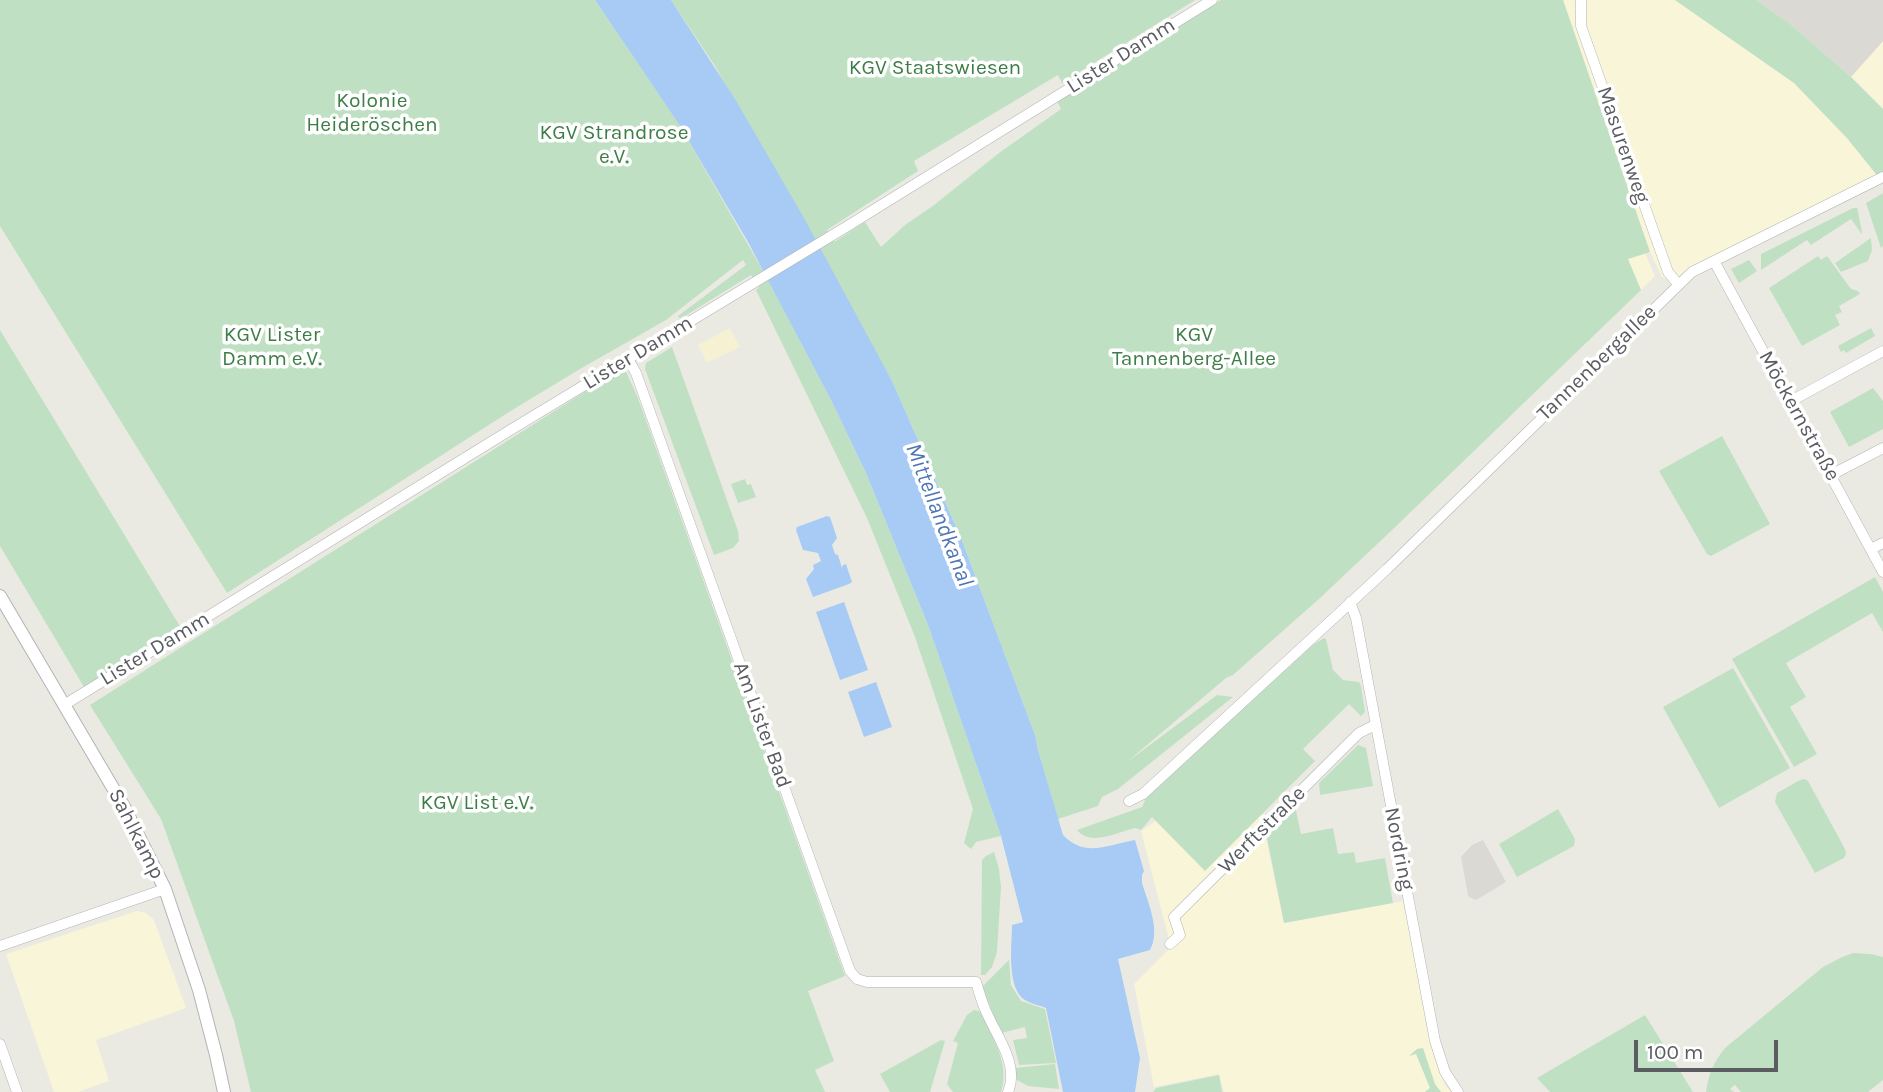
<!DOCTYPE html>
<html>
<head>
<meta charset="utf-8">
<style>
  body { margin:0 }
  #map { position:relative; width:1883px; height:1092px; overflow:hidden; background:#ebeae2; font-family:Karla,sans-serif }
  canvas { display:block }
  .scale { position:absolute; left:1634px; top:1040px; width:144px; height:32px; box-sizing:border-box; border:4px solid #5a5c61; border-top:0; padding-left:9px; font-size:21px; line-height:24px; white-space:nowrap; color:#5a5c61; -webkit-text-stroke:5px #fff; paint-order:stroke }
</style>
</head>
<body>
<div id="map">
<canvas width="1883" height="1092"></canvas>
<div class="scale">100 m</div>
</div>
<script>
const g = document.querySelector('canvas').getContext('2d');
g.lineJoin = 'round';
function fill(path, color) {
  g.fillStyle = color;
  g.fill(path, 'evenodd');
}
function trace(path, color, width, dash) {
  g.strokeStyle = color;
  g.lineWidth = width;
  g.lineCap = dash ? 'butt' : 'round';
  g.setLineDash(dash || []);
  g.stroke(path);
}
function write(font, color, halo, rows, align = 'center') {
  g.font = font + ' Karla,sans-serif';
  g.lineWidth = 7;
  g.setLineDash([]);
  g.textBaseline = 'middle';
  g.strokeStyle = halo;
  g.fillStyle = color;
  for (const [text, x, y, turn = 0] of rows) {
    g.save();
    g.translate(x, y);
    g.rotate((+turn || 0) * Math.PI / 180);
    g.textAlign = isNaN(turn) ? turn : align;
    if (halo) g.strokeText(text, 0, 0);
    g.fillText(text, 0, 0);
    g.restore();
  }
}
fill(new Path2D(`
  M 1563,0 L 1675,0 L 1794,83 L 1847,138 L 1880,179 L 1678,284 L 1662,277 L 1650,252 Z
  M 1883,41 L 1883,109 L 1851,77 Z
  M 1645,253 L 1655,276 L 1641,290 L 1627,259 Z
  M 1261,815 L 1284,923 L 1403,901 L 1432,1045 L 1445,1085 L 1451,1092 L 1224,1092 L 1219,1074 L 1154,1087 L 1134,984 L 1171,947 L 1141,831 L 1156,821 L 1205,870 Z
  M 137,911 L 146,913 L 154,920 L 186,1008 L 96,1040 L 109,1081 L 78,1092 L 54,1092 L 6,954 Z`), '#f9f5d8');
fill(new Path2D(`
  M 1756,0 L 1883,0 L 1883,41 L 1851,77 L 1789,23 Z
  M 1483,840 L 1506,882 L 1476,900 L 1469,897 L 1468,895 L 1461,857 L 1472,845 Z`), '#dad9d4');
fill(new Path2D(`
  M 0,0 L 595,0 L 680,126 L 770,283 L 831,400 L 866,473 L 928,625 L 1001,836 L 976,842 L 971,849 L 964,843 L 973,809 L 915,637 L 867,518 L 756,290 L 759,287 L 751,275 L 680,319 L 678,316 L 746,265 L 743,260 L 666,320 L 580,369 L 509,412 L 227,593 L 0,226 Z
  M 671,0 L 1195,0 L 1062,83 L 1058,75 L 914,161 L 918,171 L 827,230 L 834,242 L 865,222 L 881,247 L 905,225 L 934,205 L 999,153 L 1061,109 L 1056,99 L 1221,0 L 1563,0 L 1650,252 L 1628,259 L 1641,290 L 1390,532 L 1319,599 L 1233,675 L 1226,678 L 1127,762 L 1217,695 L 1233,697 L 1118,789 L 1102,797 L 1098,806 L 1058,819 L 1038,750 L 1035,735 L 961,538 L 892,381 L 715,66 Z
  M 1675,0 L 1756,0 L 1789,23 L 1851,77 L 1883,109 L 1883,179 L 1880,179 L 1847,138 L 1794,83 Z
  M 1883,193 L 1883,246 L 1881,248 L 1866,203 Z
  M 1853,208 L 1857,208 L 1858,211 L 1862,233 L 1861,233 L 1851,219 L 1811,245 L 1807,240 L 1761,270 L 1761,254 Z
  M 1871,238 L 1872,250 L 1868,261 L 1841,272 L 1835,263 Z
  M 1818,256 L 1821,260 L 1827,256 L 1851,289 L 1858,291 L 1860,294 L 1839,306 L 1842,312 L 1835,315 L 1840,325 L 1802,346 L 1769,288 Z
  M 1749,260 L 1757,271 L 1739,283 L 1731,269 Z
  M 1871,328 L 1875,336 L 1846,353 L 1844,350 L 1841,352 L 1838,346 Z
  M 0,330 L 181,628 L 84,687 L 0,546 Z
  M 672,347 L 738,531 L 739,541 L 733,548 L 714,555 L 645,369 L 646,363 Z
  M 624,367 L 638,398 L 845,976 L 808,991 L 834,1061 L 815,1070 L 825,1092 L 251,1092 L 234,1021 L 161,819 L 90,705 Z
  M 1873,388 L 1883,401 L 1883,429 L 1849,447 L 1830,412 Z
  M 1722,436 L 1770,524 L 1711,556 L 1707,554 L 1659,471 Z
  M 745,479 L 747,485 L 751,484 L 756,497 L 738,503 L 731,484 Z
  M 1875,577 L 1883,592 L 1883,632 L 1872,613 L 1786,663 L 1806,697 L 1790,707 L 1817,754 L 1794,767 L 1732,659 Z
  M 1324,638 L 1326,639 L 1333,670 L 1343,680 L 1359,682 L 1361,686 L 1365,712 L 1361,716 L 1349,704 L 1303,749 L 1315,761 L 1205,871 L 1152,817 L 1141,830 L 1135,828 C 1117,832 1091,847 1077,830 L 1142,807 L 1145,800 L 1143,798 L 1314,644 Z
  M 1733,668 L 1790,768 L 1719,808 L 1663,707 Z
  M 1358,745 L 1366,748 L 1373,786 L 1320,795 L 1319,783 Z
  M 1805,779 L 1808,781 L 1845,849 L 1846,854 L 1844,858 L 1815,873 L 1775,802 L 1777,793 L 1800,780 Z
  M 1295,806 L 1301,834 L 1333,828 L 1338,854 L 1354,852 L 1356,863 L 1385,858 L 1393,903 L 1284,923 L 1266,833 Z
  M 1558,809 L 1575,839 L 1574,846 L 1517,877 L 1499,844 Z
  M 994,852 L 999,869 L 1001,887 L 997,952 L 992,967 L 985,975 L 981,975 L 982,860 L 986,856 Z
  M 1853,953 L 1871,954 L 1883,957 L 1883,1080 L 1868,1092 L 1741,1092 L 1735,1085 L 1736,1084 L 1730,1089 L 1734,1092 L 1706,1092 C 1709,1073 1713,1063 1725,1048 L 1823,967 L 1840,958 Z
  M 1009,960 L 1011,985 L 1021,1001 L 1045,1009 L 1056,1063 L 1019,1065 L 1013,1040 L 1027,1038 L 1025,1027 L 1001,1033 L 982,987 Z
  M 974,1010 L 979,1011 L 983,1016 C 994,1041 1010,1065 1001,1092 L 953,1092 L 947,1084 L 958,1043 L 953,1041 L 967,1015 Z
  M 1645,1015 L 1693,1092 L 1550,1092 L 1537,1078 Z
  M 941,1040 L 945,1041 L 930,1092 L 890,1092 L 880,1074 Z
  M 1423,1048 L 1435,1084 L 1441,1092 L 1425,1092 L 1430,1088 L 1416,1054 L 1409,1056 L 1417,1049 Z
  M 1055,1064 L 1059,1089 L 1028,1086 L 1017,1080 L 1015,1068 Z
  M 1219,1075 L 1222,1092 L 1153,1092 L 1156,1088 Z`), '#c0e0c3');
fill(new Path2D(`
  M 730,328 L 740,347 L 707,363 L 698,345 Z`), '#f5f1d2');
fill(new Path2D(`
  M 595,0 L 671,0 L 735,99 L 804,218 L 892,381 L 961,538 L 1035,735 L 1038,750 L 1063,835 C 1085,858 1107,845 1135,840 L 1144,871 L 1142,875 L 1142,883 C 1148,903 1161,930 1150,950 L 1118,959 L 1140,1058 L 1135,1092 L 1063,1092 L 1046,1008 C 1039,1005 1031,1004 1025,1000 C 1006,988 1012,945 1012,925 L 1023,922 L 1001,836 L 928,625 L 866,473 L 831,400 L 748,242 L 680,126 Z
  M 827,516 L 830,517 L 837,538 L 832,545 L 835,554 L 838,555 L 842,568 L 843,565 L 846,564 L 852,582 L 849,584 L 813,597 L 806,579 L 814,569 L 813,565 L 821,561 L 818,553 L 803,550 L 796,530 L 797,527 Z
  M 844,602 L 868,670 L 840,680 L 816,612 Z
  M 876,682 L 892,727 L 864,737 L 848,692 Z`), '#a7cbf5');
const minor = new Path2D(`
  M 1581,1 L 1581,26 L 1668,272 L 1678,284
  M 1714,261 L 1883,572
  M 628,359 L 636,373 L 850,971 L 857,979 L 867,982 L 976,982 C 979,991 981,1000 985,1009 C 995,1034 1020,1064 1008,1092
  M 1791,401 L 1883,351
  M 1831,475 L 1883,448
  M 1871,549 L 1883,543
  M 1350,602 L 1356,618 L 1435,1041 L 1445,1072 L 1458,1092
  M 64,705 L 512,429 L 846,227 L 1212,0
  M 1129,801 L 1143,794 L 1387,569 L 1692,272 L 1883,177
  M 1170,944 L 1180,935 L 1174,917 L 1359,733 L 1375,725
  M 0,946 L 165,889
  M 0,1044 L 17,1092`);
const tertiary = new Path2D(`
  M 0,596 L 123,805 L 165,889 L 199,990 L 216,1055 L 224,1092`);
trace(minor, '#b2b3b8', 11);
trace(tertiary, '#b2b3b8', 14);
trace(minor, '#fff', 10);
trace(tertiary, '#fff', 12);
write('21px', '#5a5c61', '#fff', [
  ["Lister Damm",1121,56,-32],
  ["Masurenweg",1623,145,71],
  ["Lister Damm",638,353,-31],
  ["Tannenbergallee",1597,363,-44],
  ["Möckernstraße",1799,416,61],
  ["Lister Damm",155,649,-31],
  ["Am Lister Bad",762,725,70],
  ["Werftstraße",1262,830,-45],
  ["Sahlkamp",136,834,63],
  ["Nordring",1399,849,79]
]);
write('21px', '#3d7d46', '#fff', [
  ["KGV Staatswiesen",935,68],
  ["Kolonie",372,101],
  ["Heideröschen",372,125],
  ["KGV Strandrose",614,133],
  ["e.V.",614,157],
  ["KGV Lister",272,335],
  ["Damm e.V.",272,359],
  ["KGV",1194,335],
  ["Tannenberg-Allee",1194,359],
  ["KGV List e.V.",477,803]
]);
write('italic 23px', '#4e76b5', '#fff', [
  ["Mittellandkanal",939,515,69]
]);
</script>
</body>
</html>
